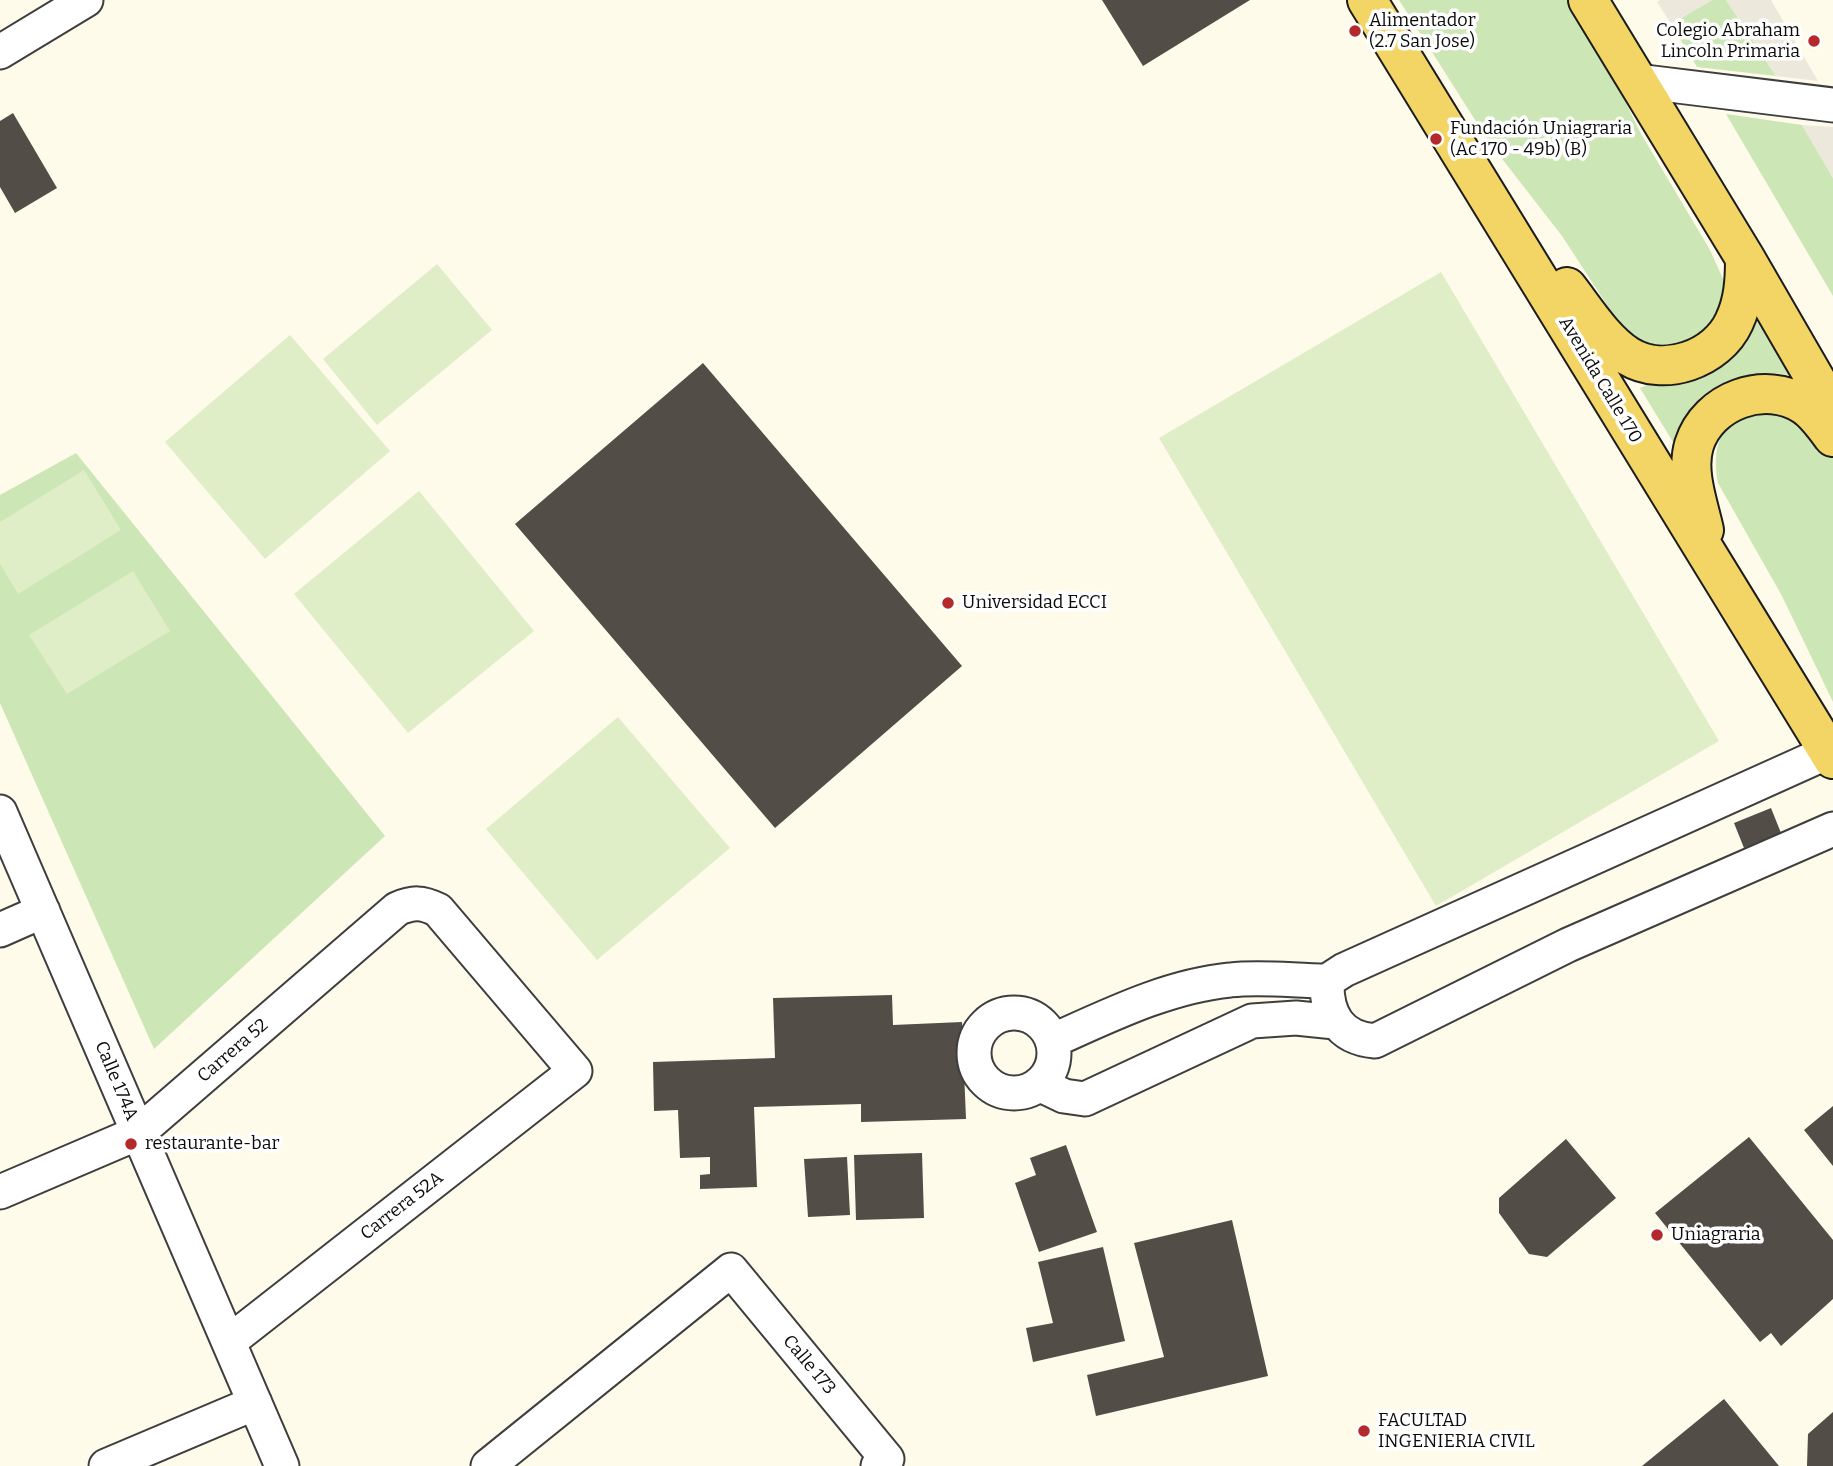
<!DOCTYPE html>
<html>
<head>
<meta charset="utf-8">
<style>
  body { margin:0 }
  canvas { display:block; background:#fefbea }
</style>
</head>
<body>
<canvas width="1833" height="1466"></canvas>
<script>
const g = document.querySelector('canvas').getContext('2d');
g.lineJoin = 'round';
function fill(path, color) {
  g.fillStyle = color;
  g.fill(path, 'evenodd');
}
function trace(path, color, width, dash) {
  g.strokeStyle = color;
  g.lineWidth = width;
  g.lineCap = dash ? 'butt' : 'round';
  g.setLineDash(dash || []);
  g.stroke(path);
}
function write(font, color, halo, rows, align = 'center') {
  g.font = font + ' Bitter,serif';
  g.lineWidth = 7;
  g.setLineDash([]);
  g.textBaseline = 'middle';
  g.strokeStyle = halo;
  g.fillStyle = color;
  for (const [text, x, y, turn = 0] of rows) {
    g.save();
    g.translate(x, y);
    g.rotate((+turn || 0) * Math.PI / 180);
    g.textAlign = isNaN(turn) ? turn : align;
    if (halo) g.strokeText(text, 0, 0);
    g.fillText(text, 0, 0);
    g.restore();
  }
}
fill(new Path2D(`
  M 1399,0 L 1576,0 L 1640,132 L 1710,250 L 1724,281 L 1723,307 L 1704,336 L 1670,349 L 1635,342 L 1622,328 L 1562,236 L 1489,142 Z
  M 1712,0 L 1726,0 L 1776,76 L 1697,67 L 1671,24 Z
  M 1726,114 L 1802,125 L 1833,178 L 1833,296 Z
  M 1761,316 L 1792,376 C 1742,361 1708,416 1676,447 L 1640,388 L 1652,383 L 1689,382 L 1709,375 L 1745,344 Z
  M 1766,409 L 1786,409 L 1833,453 L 1833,702 L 1782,596 L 1718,483 C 1714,462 1714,435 1734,421 C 1742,415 1757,413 1766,409 Z
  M 76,453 L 385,836 L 154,1049 L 0,703 L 0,495 Z`), '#cde6b6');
fill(new Path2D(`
  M 437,264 L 492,330 L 377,425 L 323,359 Z
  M 1441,272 L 1719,741 L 1436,906 L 1159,438 Z
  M 290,335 L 390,451 L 265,559 L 165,442 Z
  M 84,470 L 121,530 L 18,594 L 0,564 L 0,522 Z
  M 419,491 L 534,631 L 408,733 L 294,594 Z
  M 133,571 L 170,631 L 67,694 L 29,635 Z
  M 618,717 L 730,848 L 597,960 L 486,829 Z`), '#dfeec7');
fill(new Path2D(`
  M 1660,0 L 1712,0 L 1671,24 L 1657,2 Z
  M 1726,0 L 1771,0 L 1818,81 L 1776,76 Z
  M 1802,125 L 1833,127 L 1833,178 Z`), '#ece8db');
fill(new Path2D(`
  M 1102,0 L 1250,0 L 1143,66 Z
  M 13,113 L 57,188 L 15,213 L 0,187 L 0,121 Z
  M 703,363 L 962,666 L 775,828 L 515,524 Z
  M 1771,808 L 1781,833 L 1744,848 L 1734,823 Z
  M 892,995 L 893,1025 L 962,1022 L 966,1119 L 861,1122 L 861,1104 L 754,1107 L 757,1187 L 700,1189 L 700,1175 L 710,1174 L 710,1157 L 680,1158 L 678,1110 L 654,1111 L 653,1062 L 775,1058 L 773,998 Z
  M 1833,1106 L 1833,1166 L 1804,1130 Z
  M 1749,1137 L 1833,1240 L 1833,1299 L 1781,1346 L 1771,1333 L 1760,1342 L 1655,1213 Z
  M 1566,1139 L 1616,1198 L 1547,1257 L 1529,1254 L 1499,1213 L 1499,1198 Z
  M 1066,1145 L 1097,1232 L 1039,1252 L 1015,1183 L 1036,1175 L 1030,1158 Z
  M 922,1153 L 924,1218 L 856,1220 L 854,1155 Z
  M 847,1157 L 850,1215 L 808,1217 L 804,1159 Z
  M 1232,1220 L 1268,1376 L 1096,1416 L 1087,1375 L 1164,1357 L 1134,1243 Z
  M 1103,1247 L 1125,1341 L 1033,1362 L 1026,1328 L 1053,1323 L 1038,1262 Z
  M 1724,1399 L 1779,1466 L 1642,1466 Z
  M 1833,1412 L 1833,1466 L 1807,1466 L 1808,1434 Z`), '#534d48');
const minor = new Path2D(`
  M 0,52 L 86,0
  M 1637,81 L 1833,105
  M 1828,752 L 1344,970 L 1327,981 C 1326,1014 1339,1038 1375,1041 L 1568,945 L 1833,829
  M 0,812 L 282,1466
  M 0,930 L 43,911
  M974 1053a40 40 0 1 1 80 0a40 40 0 1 1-80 0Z
  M 1052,1041 C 1108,1016 1168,986 1230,980 C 1262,976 1295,981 1327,981
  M 1039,1084 L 1064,1096 L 1085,1099 L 1252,1021 L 1296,1018 L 1335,1022
  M 0,1192 L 138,1133 L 397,909 C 413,902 422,902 438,910 L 575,1071 L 230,1341
  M 106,1466 L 255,1403
  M 488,1466 L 731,1270 L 887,1459 L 878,1466`);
const major = new Path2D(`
  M 1367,0 L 1833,759
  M 1588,0 L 1745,258 L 1833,410
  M 1567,287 C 1585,310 1603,340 1628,356 C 1664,378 1717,359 1734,322 C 1744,301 1745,280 1745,258
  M 1704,530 C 1698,503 1686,472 1694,445 C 1708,400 1765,380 1804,405 C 1815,412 1825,426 1833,437`);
trace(minor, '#3e3e3e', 37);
trace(major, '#1c1c1c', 42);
trace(minor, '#fff', 33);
trace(major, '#f3d566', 38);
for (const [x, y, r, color] of [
  [1355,31,7,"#b42a2c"],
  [1814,41,7,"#b42a2c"],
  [1436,139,7,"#b42a2c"],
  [948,603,7,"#b42a2c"],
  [131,1144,7,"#b42a2c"],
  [1657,1235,7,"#b42a2c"],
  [1364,1431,7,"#b42a2c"]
]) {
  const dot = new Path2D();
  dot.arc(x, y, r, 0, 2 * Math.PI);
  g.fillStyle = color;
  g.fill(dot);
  trace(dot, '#fff', 2.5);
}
write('18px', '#0b0b0b', '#fff', [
  ["Alimentador",1369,21],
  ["(2.7 San Jose)",1369,42],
  ["Colegio Abraham",1800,31,"right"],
  ["Lincoln Primaria",1800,52,"right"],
  ["Fundación Uniagraria",1450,129],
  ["(Ac 170 - 49b) (B)",1450,150],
  ["Universidad ECCI",962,603],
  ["restaurante-bar",145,1144],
  ["Uniagraria",1671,1235],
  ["FACULTAD",1378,1421],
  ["INGENIERIA CIVIL",1378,1442]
], 'left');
write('18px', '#0b0b0b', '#fff', [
  ["Avenida Calle 170",1600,380,59],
  ["Carrera 52",233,1051,-41],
  ["Calle 174A",116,1081,67],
  ["Carrera 52A",402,1206,-38],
  ["Calle 173",809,1365,50]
]);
</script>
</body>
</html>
